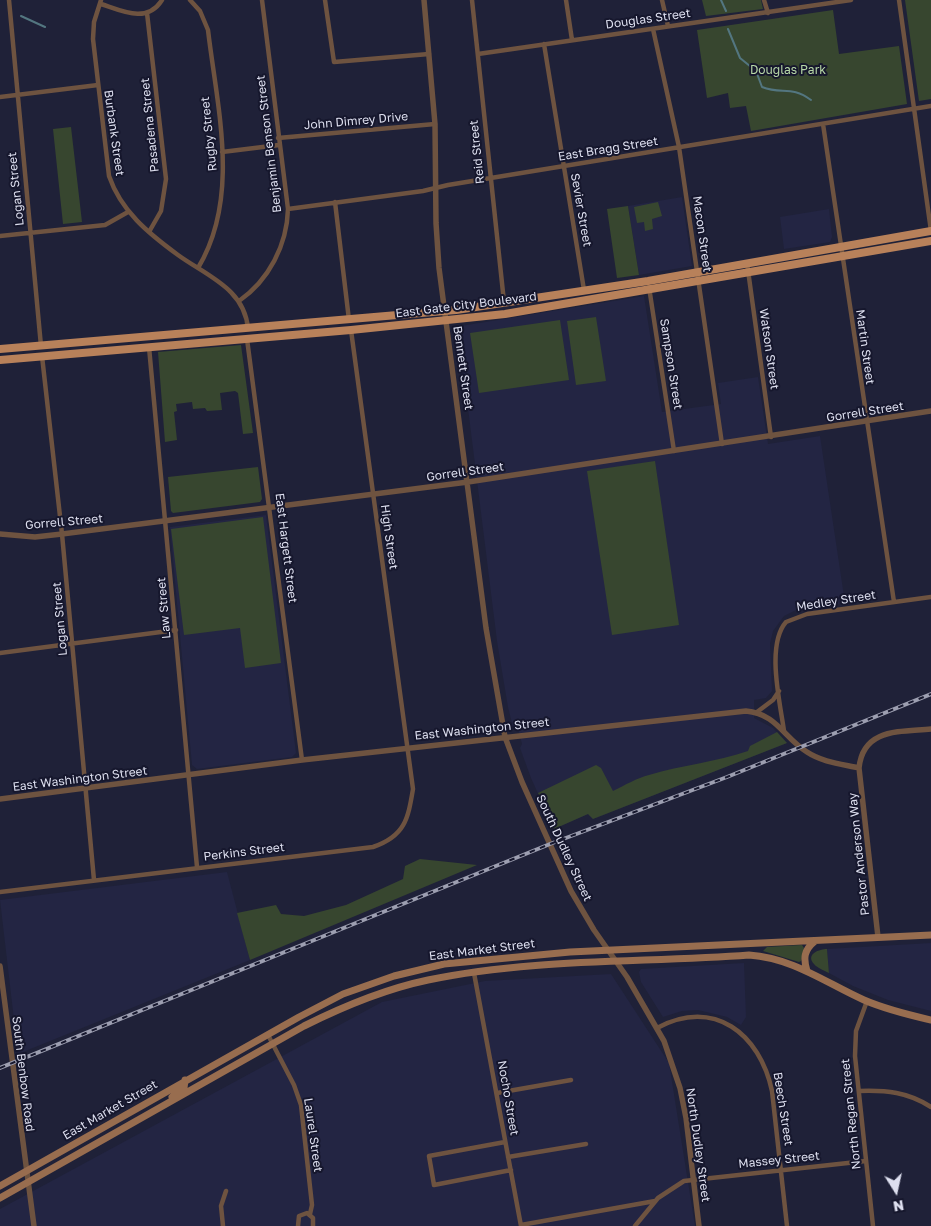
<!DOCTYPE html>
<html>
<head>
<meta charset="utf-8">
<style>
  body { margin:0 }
  #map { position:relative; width:931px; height:1226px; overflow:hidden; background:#1f2138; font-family:"Golos Text",sans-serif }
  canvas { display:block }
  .north { position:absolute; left:871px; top:1166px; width:50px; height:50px; -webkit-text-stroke:4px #16172d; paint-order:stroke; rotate:170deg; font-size:14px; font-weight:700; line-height:20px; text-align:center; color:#dddfef }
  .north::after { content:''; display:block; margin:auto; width:18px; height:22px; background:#dddfef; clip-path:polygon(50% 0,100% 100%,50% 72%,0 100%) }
</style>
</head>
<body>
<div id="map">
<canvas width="931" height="1226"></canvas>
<div class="north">N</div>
</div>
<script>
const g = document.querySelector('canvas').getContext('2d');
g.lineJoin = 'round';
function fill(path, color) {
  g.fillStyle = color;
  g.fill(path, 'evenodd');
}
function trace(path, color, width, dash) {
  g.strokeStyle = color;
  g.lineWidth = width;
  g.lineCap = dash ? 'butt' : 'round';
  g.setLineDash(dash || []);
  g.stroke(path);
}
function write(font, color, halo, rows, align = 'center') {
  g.font = font + ' "Golos Text",sans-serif';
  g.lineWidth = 4;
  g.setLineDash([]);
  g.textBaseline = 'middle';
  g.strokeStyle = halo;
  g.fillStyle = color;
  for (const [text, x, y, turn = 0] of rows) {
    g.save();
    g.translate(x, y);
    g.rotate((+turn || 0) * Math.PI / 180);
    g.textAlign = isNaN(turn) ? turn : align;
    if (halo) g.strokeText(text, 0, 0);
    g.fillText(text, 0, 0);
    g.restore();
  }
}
fill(new Path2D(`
  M 682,197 L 692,266 L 639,275 L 628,206 Z
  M 829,209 L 832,237 L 830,242 L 784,249 L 780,217 Z
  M 644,296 L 662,412 L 721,404 L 718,383 L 758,377 L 768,444 L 820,436 L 845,603 L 798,609 L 784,616 L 773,631 L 770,643 L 772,691 L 766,698 L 754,700 L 754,718 L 773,728 L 787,743 L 593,819 L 588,814 L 554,829 L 531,778 L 520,748 L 522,744 L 518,729 L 513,727 L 508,707 L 497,641 L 458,328 L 461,326 Z
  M 266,515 L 296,753 L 292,757 L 197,769 L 192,765 L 170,527 Z
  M 227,872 L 250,960 L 18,1054 L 0,900 Z
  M 931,943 L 931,1011 L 888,1000 L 853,986 L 829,973 L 827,949 Z
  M 744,963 L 746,1017 L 741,1025 L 727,1017 L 698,1010 L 682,1011 L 663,1017 L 641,982 L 639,972 L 641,969 Z
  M 611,974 L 669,1063 L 695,1226 L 0,1226 L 0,1209 L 382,1002 L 485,981 Z`), '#232543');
fill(new Path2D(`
  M 702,0 L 761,0 L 763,9 L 706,16 Z
  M 905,0 L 931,0 L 931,99 L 919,101 Z
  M 833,10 L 839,54 L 899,46 L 907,104 L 751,131 L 746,106 L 730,108 L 728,93 L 707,98 L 697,30 Z
  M 71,127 L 82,222 L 63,224 L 53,129 Z
  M 658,202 L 662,216 L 652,219 L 653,229 L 645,231 L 644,222 L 637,223 L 634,207 Z
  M 628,206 L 639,275 L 617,278 L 607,209 Z
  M 596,317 L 606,381 L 576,385 L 567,321 Z
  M 560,320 L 569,380 L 479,393 L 470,333 Z
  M 241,345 L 253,433 L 243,434 L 238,393 L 235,391 L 220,393 L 222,410 L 207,411 L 205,408 L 193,409 L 192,402 L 176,404 L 177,411 L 174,412 L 177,440 L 165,442 L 158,352 Z
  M 655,461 L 679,625 L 612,635 L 587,471 Z
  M 258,467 L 262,499 L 260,502 L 173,513 L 171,511 L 168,477 Z
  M 263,517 L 281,663 L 245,668 L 240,628 L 184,635 L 171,529 Z
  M 777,732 L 787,743 L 593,819 L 588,814 L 554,829 L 538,793 L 596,765 L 601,768 L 613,791 C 625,785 637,778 649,775 C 682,765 716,762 748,751 L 750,746 Z
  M 420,859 L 477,865 L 250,960 L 237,913 L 276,905 L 281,914 L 304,916 L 346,905 L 403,879 L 405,866 Z
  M 802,945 L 804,948 L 801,961 L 799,962 L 763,951 L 767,947 Z
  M 827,949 L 829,973 C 825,971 817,968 814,964 C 805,954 820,949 827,949 Z`), '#37462f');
trace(new Path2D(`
  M 721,0 L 726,11
  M 21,16 L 45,27
  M 728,29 L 740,58 L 756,71 L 762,87 C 782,95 791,85 811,100`), '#537680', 2);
trace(new Path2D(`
  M 9,0 L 41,346
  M 101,0 L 94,22 L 93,39 L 109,176 C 121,211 148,233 178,255 C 207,276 245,289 248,329
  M 190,0 L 200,11 L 208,30 C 217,107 241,197 198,268
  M 325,0 L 334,62 L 429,54
  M 472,0 L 504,302
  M 566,0 L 572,40
  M 662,0 L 668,26
  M 764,0 L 768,13
  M 899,0 L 931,231
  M 101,4 C 122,11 147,24 162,0
  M 147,13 L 166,179 L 161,211 L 149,232
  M 653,29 L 679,147 L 722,444
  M 544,44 L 584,290
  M 478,54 L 851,0
  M 0,97 L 98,85
  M 823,124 L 894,602
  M 278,138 L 435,124
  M 222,152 L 279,145
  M 335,202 L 349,320
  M 288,209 L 423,191 L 448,185 L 931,106
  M 0,236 L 105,225 L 128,212
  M 747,263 L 771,437
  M 649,287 L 674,451
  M 239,301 C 269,280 287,245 288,209 L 262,0
  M 247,339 L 302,760
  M 149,347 L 197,867
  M 42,356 L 62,534 L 94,880
  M 0,653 L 176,630
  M 757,712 L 773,700 L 779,691
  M 784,731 C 780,702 766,645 786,622 L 807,614 L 931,597
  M 0,892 L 373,847 C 405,836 408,819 413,789 L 351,330
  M 474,973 L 521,1226
  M 867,1001 L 856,1031 L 855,1056 L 873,1226
  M 657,1028 C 714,997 760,1034 772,1091 L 787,1226
  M 268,1035 L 294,1085 L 301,1105 L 312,1205 L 310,1214
  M 859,1091 C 886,1090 908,1092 931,1107
  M 497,1093 L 571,1080
  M 505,1142 L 429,1156 L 434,1185 L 511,1170
  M 508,1157 L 586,1144
  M 521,1225 L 655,1201
  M 223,1226 L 221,1206 L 226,1191
  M 298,1226 L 299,1216 L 307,1213 L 313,1218 L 313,1226
  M 635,1226 L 658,1198 L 684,1181 L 866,1161`), '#6e5340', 4.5);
trace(new Path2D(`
  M 424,0 L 435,124 L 436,223 L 439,268 L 486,628 L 505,737 L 522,782 L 571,891 L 594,930 L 627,977 L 664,1041 L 680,1088 L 686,1118 L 699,1226
  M 0,534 L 35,537 L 62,534 L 468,482 L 931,411
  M 0,799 L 302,760 L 746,711 C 777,714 783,737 807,752 C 822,762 841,764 859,768
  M 878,937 L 859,768 C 863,728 900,732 931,729
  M 0,966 L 34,1226`), '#6e5340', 5.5);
trace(new Path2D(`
  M 807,971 C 803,958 804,950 815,941
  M 172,1097 L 184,1088 L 185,1080
  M 0,1186 L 299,1017 L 343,994 L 394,976 L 444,964 L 570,952 L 931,935
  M 0,1198 L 304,1026 C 344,1006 385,989 428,980 C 533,958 643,963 749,955 C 793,958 826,983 864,1000 C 885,1009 909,1015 931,1020`), '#986d4f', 7);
trace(new Path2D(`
  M 0,349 L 456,310 L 648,281 L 931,231
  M 0,360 L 351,330 L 505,314 L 931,241`), '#b8815a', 8);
const rail = new Path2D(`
  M 0,1068 L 550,844 L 727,777 L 931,694`);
trace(rail, '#9c9eb0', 4);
trace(rail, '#16172d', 2, [5.5]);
write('12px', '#dddfef', '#16172d', [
  ["Douglas Street",648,19,-8],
  ["John Dimrey Drive",356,121,-5],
  ["Pasadena Street",150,125,-96],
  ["Burbank Street",114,133,82],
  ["Rugby Street",209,134,-96],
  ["Benjamin Benson Street",269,144,-97],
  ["East Bragg Street",608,149,-9],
  ["Reid Street",477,152,-96],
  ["Logan Street",16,189,-96],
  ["Sevier Street",581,210,80],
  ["Macon Street",702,234,82],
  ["East Gate City Boulevard",466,305,-7],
  ["Martin Street",865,347,82],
  ["Watson Street",769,349,82],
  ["Sampson Street",671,364,81],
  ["Bennett Street",463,368,82],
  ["Gorrell Street",865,412,-9],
  ["Gorrell Street",465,472,-8],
  ["Gorrell Street",64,522,-5],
  ["High Street",389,537,82],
  ["East Hargett Street",286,548,83],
  ["Medley Street",836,601,-9],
  ["Law Street",164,608,-95],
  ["Logan Street",60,619,-95],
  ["East Washington Street",482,729,-6],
  ["East Washington Street",80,779,-7],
  ["South Dudley Street",564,848,65],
  ["Perkins Street",244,852,-7],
  ["Pastor Anderson Way",859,854,-96],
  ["East Market Street",482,950,-7],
  ["South Benbow Road",23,1074,83],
  ["Nocho Street",508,1098,80],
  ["Beech Street",783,1109,81],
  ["East Market Street",110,1110,-30],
  ["North Regan Street",851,1114,-96],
  ["Laurel Street",313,1135,82],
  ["North Dudley Street",698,1145,82],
  ["Massey Street",779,1160,-6]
]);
write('12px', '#b7d7a7', '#16172d', [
  ["Douglas Park",788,70]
]);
</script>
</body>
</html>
